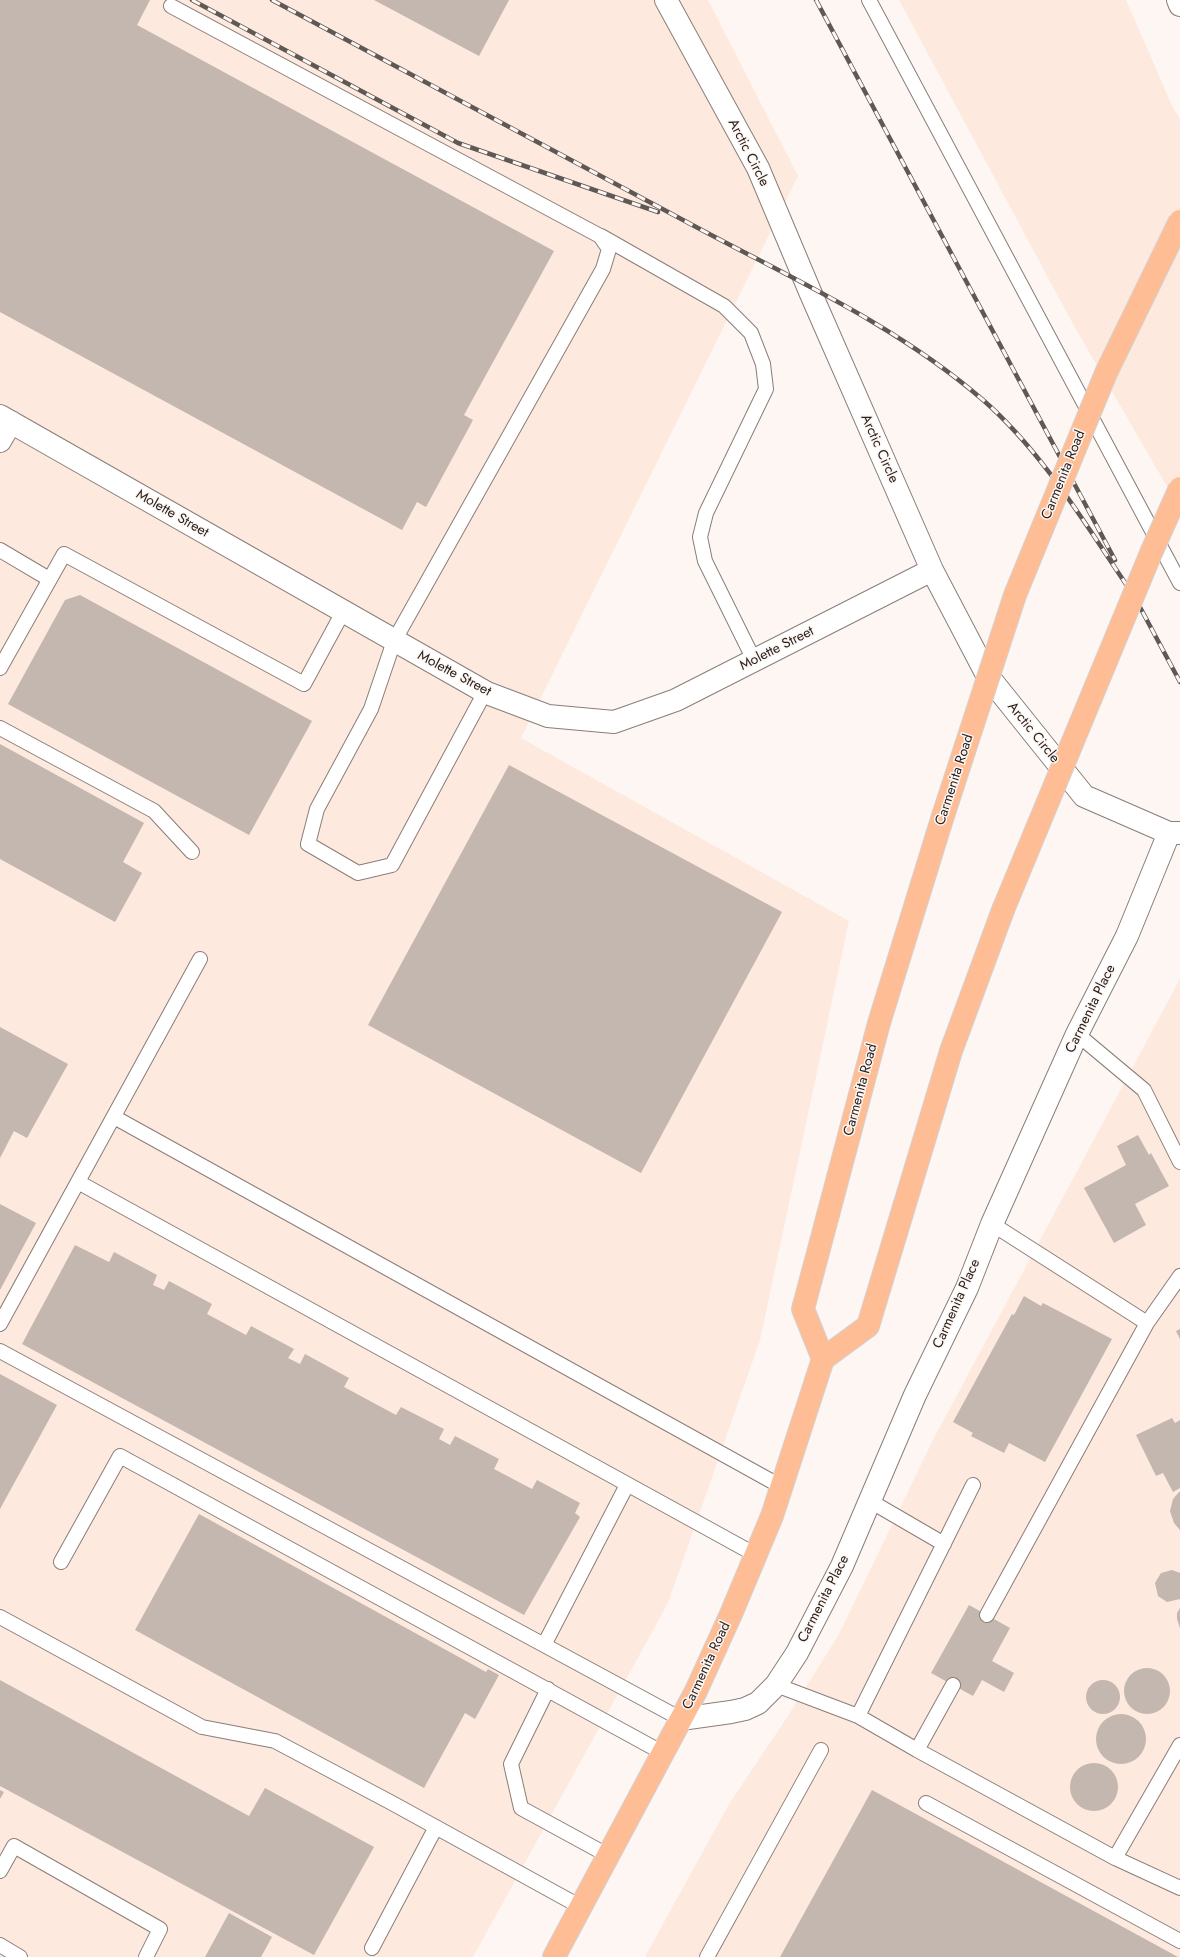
<!DOCTYPE html>
<html>
<head>
<meta charset="utf-8">
<style>
  body { margin:0 }
  canvas { display:block; background:#fef6f2 }
</style>
</head>
<body>
<canvas width="1180" height="1957"></canvas>
<script>
const g = document.querySelector('canvas').getContext('2d');
g.lineJoin = 'round';
function fill(path, color) {
  g.fillStyle = color;
  g.fill(path, 'evenodd');
}
function trace(path, color, width, dash) {
  g.strokeStyle = color;
  g.lineWidth = width;
  g.lineCap = dash ? 'butt' : 'round';
  g.setLineDash(dash || []);
  g.stroke(path);
}
function write(font, color, halo, rows, align = 'center') {
  g.font = font + ' Jost,sans-serif';
  g.lineWidth = 3;
  g.setLineDash([]);
  g.textBaseline = 'middle';
  g.strokeStyle = halo;
  g.fillStyle = color;
  for (const [text, x, y, turn = 0] of rows) {
    g.save();
    g.translate(x, y);
    g.rotate((+turn || 0) * Math.PI / 180);
    g.textAlign = isNaN(turn) ? turn : align;
    if (halo) g.strokeText(text, 0, 0);
    g.fillText(text, 0, 0);
    g.restore();
  }
}
fill(new Path2D(`
  M 0,0 L 708,0 L 798,176 L 521,738 L 849,921 L 760,1340 L 668,1603 L 473,1957 L 0,1957 Z
  M 899,0 L 1126,0 L 1173,108 L 1180,119 L 1180,509 L 1073,324 Z
  M 1180,979 L 1180,1957 L 645,1957 L 729,1804 L 784,1722 L 838,1636 L 934,1438 Z`), '#fde9de');
fill(new Path2D(`
  M 0,0 L 150,0 L 137,25 L 554,251 L 464,415 L 473,420 L 426,507 L 417,502 L 402,530 L 0,312 Z
  M 374,0 L 509,0 L 479,56 Z
  M 80,595 L 312,721 L 249,835 L 8,704 L 65,600 Z
  M 0,744 L 144,823 L 123,862 L 142,873 L 115,922 L 0,859 Z
  M 509,765 L 782,912 L 641,1173 L 368,1025 Z
  M 0,1027 L 68,1064 L 27,1138 L 14,1131 L 0,1158 Z
  M 1138,1135 L 1149,1155 L 1151,1153 L 1169,1186 L 1135,1204 L 1146,1225 L 1114,1243 L 1084,1188 L 1126,1165 L 1117,1146 Z
  M 0,1204 L 36,1223 L 0,1290 Z
  M 75,1245 L 109,1262 L 114,1252 L 157,1275 L 153,1285 L 164,1290 L 169,1281 L 212,1304 L 207,1314 L 246,1335 L 251,1326 L 294,1349 L 288,1358 L 300,1364 L 305,1354 L 349,1378 L 344,1387 L 396,1415 L 401,1407 L 444,1429 L 439,1439 L 450,1445 L 455,1436 L 499,1459 L 494,1469 L 532,1489 L 537,1480 L 580,1503 L 575,1513 L 580,1517 L 524,1615 L 22,1344 Z
  M 1024,1296 L 1041,1306 L 1043,1303 L 1112,1339 L 1045,1462 L 1009,1443 L 1004,1453 L 971,1436 L 973,1433 L 953,1422 L 1012,1314 L 1014,1315 Z
  M 1180,1329 L 1180,1339 L 1176,1331 Z
  M 0,1374 L 57,1405 L 0,1509 Z
  M 1172,1418 L 1175,1423 L 1180,1420 L 1180,1488 L 1173,1492 L 1163,1473 L 1156,1476 L 1136,1435 Z
  M 1180,1491 L 1180,1530 L 1174,1523 L 1170,1511 L 1173,1499 Z
  M 199,1514 L 486,1672 L 488,1669 L 499,1675 L 475,1719 L 465,1713 L 424,1788 L 135,1630 Z
  M 1172,1570 L 1180,1573 L 1180,1599 L 1167,1602 L 1158,1596 L 1155,1583 L 1161,1573 Z
  M 969,1605 L 1010,1628 L 992,1661 L 1014,1673 L 1004,1692 L 982,1680 L 973,1696 L 931,1673 Z
  M 1180,1608 L 1180,1628 L 1177,1619 L 1177,1613 Z
  M1124 1691a23 23 0 1 1 46 0a23 23 0 1 1-46 0Z
  M 0,1680 L 249,1816 L 265,1788 L 374,1847 L 314,1955 L 0,1786 Z
  M1086 1697a17 17 0 1 1 34 0a17 17 0 1 1-34 0Z
  M1096 1739a25 25 0 1 1 50 0a25 25 0 1 1-50 0Z
  M1070 1787a24 24 0 1 1 48 0a24 24 0 1 1-48 0Z
  M 0,1790 L 4,1792 L 0,1799 Z
  M 872,1790 L 1178,1957 L 780,1957 Z
  M 229,1913 L 272,1937 L 261,1957 L 205,1957 Z`), '#c3b7b0');
const service = new Path2D(`
  M 869,0 L 1180,583
  M 171,6 L 600,236 L 609,249 L 603,269 L 394,641 L 371,709 L 317,809 L 308,844 L 358,873 L 392,865 L 485,692
  M 601,236 L 724,306 L 751,333 L 763,364 L 766,389 L 706,513 L 700,537 L 705,561 L 754,660
  M 0,550 L 49,579
  M 0,668 L 64,554 L 304,684 L 343,612
  M 0,728 L 154,811 L 192,852
  M 1077,1034 L 1144,1090 L 1180,1162
  M 114,1117 L 782,1487
  M 78,1182 L 756,1555
  M 1147,1323 L 1180,1276
  M 0,1324 L 200,959
  M 0,1351 L 681,1719
  M 870,1501 L 944,1544
  M 61,1562 L 120,1456 L 663,1753
  M 987,1615 L 1147,1323 L 992,1224
  M 0,1617 L 202,1727 L 275,1741 L 392,1803 L 581,1907
  M 544,1645 L 627,1485
  M 776,1685 L 858,1716 L 973,1485
  M 548,1689 L 511,1764 L 521,1808 L 609,1856
  M 858,1716 L 917,1750 L 953,1685
  M 917,1750 L 1115,1858 L 1180,1745
  M 926,1803 L 1180,1941
  M 1115,1858 L 1180,1888
  M 0,1871 L 14,1846 L 160,1929 L 146,1957
  M 0,1945 L 20,1957
  M 372,1948 L 436,1827
  M 707,1957 L 821,1750`);
const minor = new Path2D(`
  M 666,0 L 758,168 L 811,294 L 932,570 L 987,675 L 1084,796 L 1169,833 L 1180,833
  M 0,416 L 487,693 L 548,716 L 614,722 L 676,700 L 932,570
  M 0,441 L 11,422
  M 681,1719 L 731,1712 L 745,1709 L 758,1703 L 776,1685 L 797,1653 L 842,1566 L 915,1395 L 967,1288 L 992,1224 L 1077,1034 L 1127,936 L 1169,833`);
const tertiary = new Path2D(`
  M 1178,0 L 1180,5`);
const primary = new Path2D(`
  M 823,1359 L 803,1309 L 879,1023 L 942,819
  M 554,1957 L 696,1691 L 731,1614 L 772,1516 L 823,1359 L 868,1326 L 951,1051 L 1003,910`);
trace(service, '#8a7e78', 16);
trace(minor, '#8a7e78', 24);
trace(tertiary, '#8a7e78', 24);
trace(primary, '#d4d3d3', 24);
trace(service, '#fff', 14);
trace(minor, '#fff', 22);
trace(tertiary, '#fff', 22);
trace(primary, '#febd94', 22);
const rail = new Path2D(`
  M 192,0 L 458,143 L 658,212
  M 272,0 C 414,76 556,152 698,228 C 795,280 899,327 983,400 C 1045,454 1090,532 1136,599
  M 816,0 L 1115,560
  M 1134,596 L 1180,682`);
trace(rail, '#5f5956', 4.5);
trace(rail, '#fef6f2', 3, [9]);
const primaryBridge = new Path2D(`
  M 942,819 L 1015,595 L 1106,373 L 1180,221
  M 1003,910 L 1151,553 L 1180,488`);
trace(primaryBridge, '#d4d3d3', 24, []);
trace(primaryBridge, '#febd94', 22);
write('14px', '#282321', '#fef6f2', [
  ["Arctic Circle",748,153,63],
  ["Arctic Circle",879,449,66],
  ["Carmenita Road",1064,475,-68],
  ["Molette Street",172,514,30],
  ["Molette Street",777,649,-27],
  ["Molette Street",454,674,28],
  ["Arctic Circle",1033,733,51],
  ["Carmenita Road",955,780,-72],
  ["Carmenita Place",1091,1009,-64],
  ["Carmenita Road",861,1090,-75],
  ["Carmenita Place",957,1304,-66],
  ["Carmenita Place",824,1599,-63],
  ["Carmenita Road",707,1666,-65]
]);
</script>
</body>
</html>
